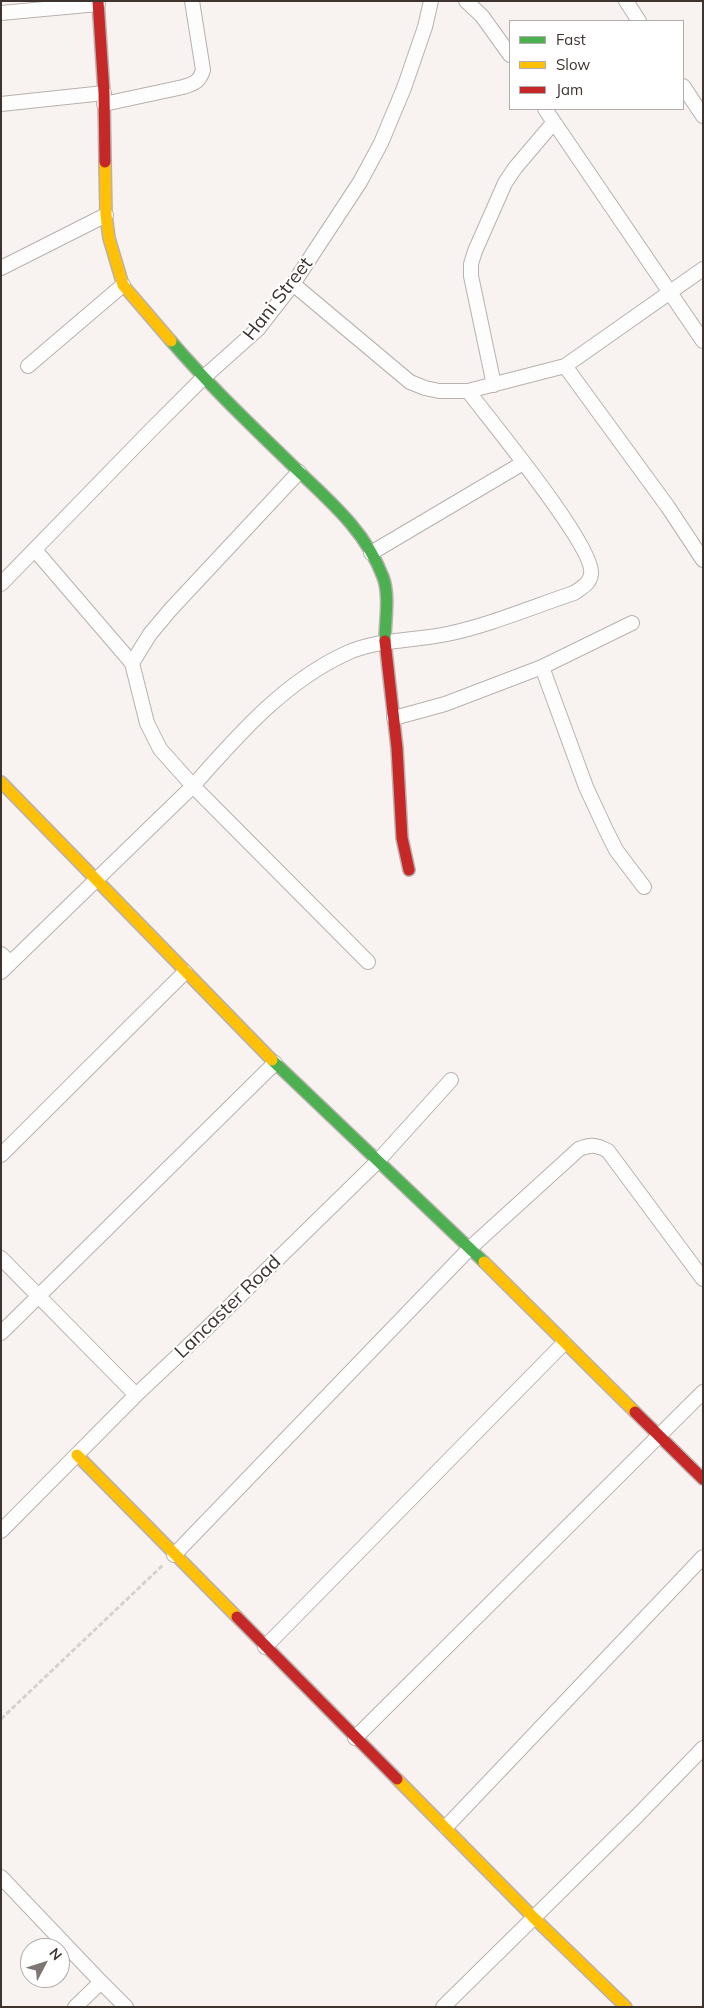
<!DOCTYPE html>
<html>
<head>
<meta charset="utf-8">
<style>
  body { margin:0 }
  #map { position:relative; width:704px; height:2008px; overflow:hidden; background:#f8f3f0; font-family:Mulish,sans-serif }
  canvas { display:block }
  .frame { position:absolute; inset:0; border:2px solid #3d332f; pointer-events:none }
  .legend { position:absolute; left:509px; top:20px; width:175px; height:90px; box-sizing:border-box; background:#fff; border:1px solid #b1adac; margin:0; padding:6px 9px; list-style:none; font-size:15px; color:#3d332f }
  .legend li { display:flex; align-items:center; gap:10px; height:25px }
  .legend b { width:25px; border:1px solid #b1adac }
  .north { position:absolute; left:20px; top:1938px; width:50px; height:50px; box-sizing:border-box; background:#fff; border:1px solid #b1adac; border-radius:50%; rotate:50deg; font-size:14px; font-weight:700; line-height:20px; text-align:center; color:#3d332f }
  .north::after { content:''; display:block; margin:auto; width:18px; height:22px; background:#7e7673; clip-path:polygon(50% 0,100% 100%,50% 72%,0 100%) }
</style>
</head>
<body>
<div id="map">
<canvas width="704" height="2008"></canvas>
<div class="frame"></div>
<ul class="legend">
<li><b style="height:6px;background:#4caf50"></b>Fast</li>
<li><b style="height:6px;background:#ffc107"></b>Slow</li>
<li><b style="height:6px;background:#c62828"></b>Jam</li>
</ul>
<div class="north">N</div>
</div>
<script>
const g = document.querySelector('canvas').getContext('2d');
g.lineJoin = 'round';
function trace(path, color, width, dash) {
  g.strokeStyle = color;
  g.lineWidth = width;
  g.lineCap = dash ? 'butt' : 'round';
  g.setLineDash(dash || []);
  g.stroke(path);
}
function write(font, color, halo, rows, align = 'center') {
  g.font = font + ' Mulish,sans-serif';
  g.lineWidth = 4.5;
  g.setLineDash([]);
  g.textBaseline = 'middle';
  g.strokeStyle = halo;
  g.fillStyle = color;
  for (const [text, x, y, turn = 0] of rows) {
    g.save();
    g.translate(x, y);
    g.rotate((+turn || 0) * Math.PI / 180);
    g.textAlign = isNaN(turn) ? turn : align;
    if (halo) g.strokeText(text, 0, 0);
    g.fillText(text, 0, 0);
    g.restore();
  }
}
const street = new Path2D(`
  M 466,1 L 482,16 L 510,55
  M 626,1 L 639,21
  M 1,13 L 98,4
  M 683,86 L 703,116
  M 1,104 L 104,93
  M 104,104 L 183,87 C 194,84 200,81 203,70 L 192,1
  M 545,109 L 703,341
  M 1,268 L 106,215
  M 293,284 L 410,382 L 425,388 L 439,391 L 468,391 L 565,366 L 703,269
  M 28,366 L 123,285
  M 565,366 L 668,507 L 703,560
  M 494,385 L 471,276 L 471,264 L 475,251 L 505,183 L 515,168 L 554,122
  M 35,550 L 132,663 L 147,723 L 160,749 L 193,786 L 368,962
  M 371,553 L 523,463
  M 1,584 L 149,432 L 203,378 L 258,329 L 293,284 L 360,182 L 381,143 L 404,88 L 425,27 L 431,1
  M 132,663 L 150,634 L 171,609 L 299,472
  M 542,667 L 586,787 L 606,830 L 616,850 L 644,887
  M 394,718 L 445,704 L 542,667 L 632,623
  M 1,954 L 10,962
  M 1,972 L 193,786 C 238,735 285,681 347,653 C 378,639 414,641 447,634 C 490,625 532,607 574,593 C 581,588 590,584 591,574 C 596,548 489,419 468,391
  M 1,1155 L 185,972
  M 1,1258 L 136,1395
  M 1,1333 L 275,1063
  M 1,1531 L 136,1395 L 204,1331 L 377,1162 L 451,1080
  M 174,1555 L 470,1248 L 579,1149 C 591,1144 597,1145 608,1151 L 703,1279
  M 265,1647 L 564,1343
  M 355,1738 L 703,1392
  M 446,1827 L 703,1557
  M 1,1877 L 101,1982 L 126,2007
  M 75,2007 L 101,1982
  M 443,2007 L 638,1815 L 703,1748`);
const fast = new Path2D(`
  M 171,341 C 208,384 249,423 290,463 C 326,498 365,529 383,577 C 390,595 385,622 385,641
  M 272,1060 L 484,1262`);
const slow = new Path2D(`
  M 105,162 L 106,215 L 109,238 L 123,285 L 171,341
  M 1,782 L 272,1060
  M 484,1262 L 635,1412
  M 77,1455 L 237,1617
  M 397,1779 L 533,1917 L 626,2007`);
const jam = new Path2D(`
  M 98,1 L 104,93 L 105,162
  M 385,641 L 397,748 L 402,838 L 409,870
  M 635,1412 L 703,1479
  M 237,1617 L 397,1779`);
trace(street, '#b8b1ae', 16);
trace(fast, '#b8b1ae', 14);
trace(slow, '#b8b1ae', 14);
trace(jam, '#b8b1ae', 14);
trace(new Path2D(`
  M 1,1719 L 163,1565`), '#d4d1d0', 3, [5, 2.5]);
trace(street, '#fefdfd', 14);
trace(fast, '#4caf50', 11);
trace(slow, '#ffc107', 11);
trace(jam, '#c62828', 11);
write('19px', '#3d332f', '#fff', [
  ["Hani Street",278,299,-52],
  ["Lancaster Road",228,1307,-44]
]);
</script>
</body>
</html>
